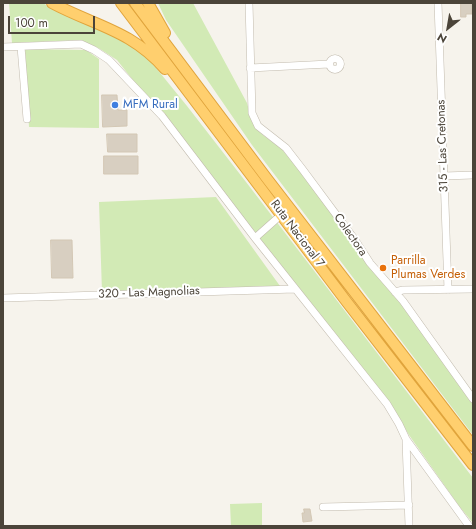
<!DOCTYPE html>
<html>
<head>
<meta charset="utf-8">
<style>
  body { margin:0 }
  #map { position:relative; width:476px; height:529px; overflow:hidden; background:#f6f3ec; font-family:Jost,sans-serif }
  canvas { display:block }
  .frame { position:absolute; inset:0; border:4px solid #4b4439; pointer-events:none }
  .north { position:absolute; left:428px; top:8px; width:40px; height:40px; -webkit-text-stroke:3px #fff; paint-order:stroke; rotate:211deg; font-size:11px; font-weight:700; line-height:16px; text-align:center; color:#4b4439 }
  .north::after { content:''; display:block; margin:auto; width:14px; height:18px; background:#4b4439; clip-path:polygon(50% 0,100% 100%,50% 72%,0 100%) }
  .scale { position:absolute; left:8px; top:16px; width:87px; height:18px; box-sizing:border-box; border:2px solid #4b4439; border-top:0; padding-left:5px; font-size:12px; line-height:14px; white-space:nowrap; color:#4b4439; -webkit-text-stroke:3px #fff; paint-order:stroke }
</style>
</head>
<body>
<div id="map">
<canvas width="476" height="529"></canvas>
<div class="frame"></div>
<div class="north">N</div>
<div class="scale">100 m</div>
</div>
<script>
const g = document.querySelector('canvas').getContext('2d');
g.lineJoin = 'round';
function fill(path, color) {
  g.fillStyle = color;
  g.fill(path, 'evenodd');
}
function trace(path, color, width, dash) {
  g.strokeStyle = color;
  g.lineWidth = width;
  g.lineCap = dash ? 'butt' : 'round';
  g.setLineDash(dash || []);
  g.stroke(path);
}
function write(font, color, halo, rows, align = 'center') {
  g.font = font + ' Jost,sans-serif';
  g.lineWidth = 4;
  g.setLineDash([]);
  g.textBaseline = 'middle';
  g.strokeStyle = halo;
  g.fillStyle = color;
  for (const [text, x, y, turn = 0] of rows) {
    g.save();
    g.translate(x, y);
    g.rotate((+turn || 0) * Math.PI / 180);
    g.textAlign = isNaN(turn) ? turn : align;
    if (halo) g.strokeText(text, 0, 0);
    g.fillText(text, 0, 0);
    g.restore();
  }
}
fill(new Path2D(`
  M 9,3 L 43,3 L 56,11 L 118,35 L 148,58 L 187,106 L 246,182 L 473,478 L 473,523 L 459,506 L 409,435 L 391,405 L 117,60 L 100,49 L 81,40 L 12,43 Z
  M 158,3 L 193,3 L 247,103 L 252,122 L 263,135 L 281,148 L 307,179 L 404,306 L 473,403 L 473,435 L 252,145 L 166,20 Z
  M 25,49 L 86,50 L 99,59 L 99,128 L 29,127 Z
  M 216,197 L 280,286 L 102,292 L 99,202 Z
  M 262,503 L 262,526 L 231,526 L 230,504 Z`), '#d2eab5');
const building = new Path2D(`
  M 461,3 L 472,3 L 472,14 L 466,14 L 466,17 L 461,17 Z
  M 102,95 L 117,95 L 118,110 L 127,110 L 127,126 L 103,127 Z
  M 107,134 L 137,134 L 137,152 L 108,152 Z
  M 104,156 L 138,156 L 138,174 L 104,174 Z
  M 51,240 L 72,240 L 73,278 L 52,278 Z
  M 304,509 L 310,509 L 312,521 L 303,522 L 302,513 L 304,513 Z`);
fill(building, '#d8cfc1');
trace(building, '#d3c7b4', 1);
const minor = new Path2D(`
  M 249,3 L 252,113 L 258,126 L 286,148 L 303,170 L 355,240 L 370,263 L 403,301 L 473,399
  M 438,3 L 448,290
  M 3,47 L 81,44 L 94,50 L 109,60 L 162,116 L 255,238 L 387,404 L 399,424 L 406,439 L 469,526
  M 21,47 L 27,119
  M329.5 64a5.5 5.5 0 1 1 11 0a5.5 5.5 0 1 1-11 0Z
  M 250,68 L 329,64
  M 444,176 L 473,175
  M 255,238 L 282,214
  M 395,292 L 403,290 L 473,289
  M 3,298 L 295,289
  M 406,440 L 409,526
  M 323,507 L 409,505`);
const highway = new Path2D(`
  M 52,3 C 95,26 131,30 165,69
  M 121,3 L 346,301 L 473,465
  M 135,3 L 268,180 L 473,446
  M 148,3 L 165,33`);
trace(minor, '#c2bbae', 8);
trace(highway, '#e0a43c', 12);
trace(minor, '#fff', 7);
trace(highway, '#ffcf6e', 10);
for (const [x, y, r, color] of [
  [115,105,4,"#3f7fe0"],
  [383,268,4,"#e8710a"]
]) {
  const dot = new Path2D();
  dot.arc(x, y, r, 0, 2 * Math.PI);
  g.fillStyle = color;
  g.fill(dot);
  trace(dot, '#fff', 1.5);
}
write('12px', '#366cbe', '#fff', [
  ["MFM Rural",123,105]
], 'left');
write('12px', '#4b4439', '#fff', [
  ["315 - Las Cretonas",443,146,-92],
  ["Ruta Nacional 7",297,234,53],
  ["Colectora",350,235,55],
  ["320 - Las Magnolias",149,293,-2]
]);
write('12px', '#c56008', '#fff', [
  ["Parrilla",391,261],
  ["Plumas Verdes",391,275]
], 'left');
</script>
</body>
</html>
